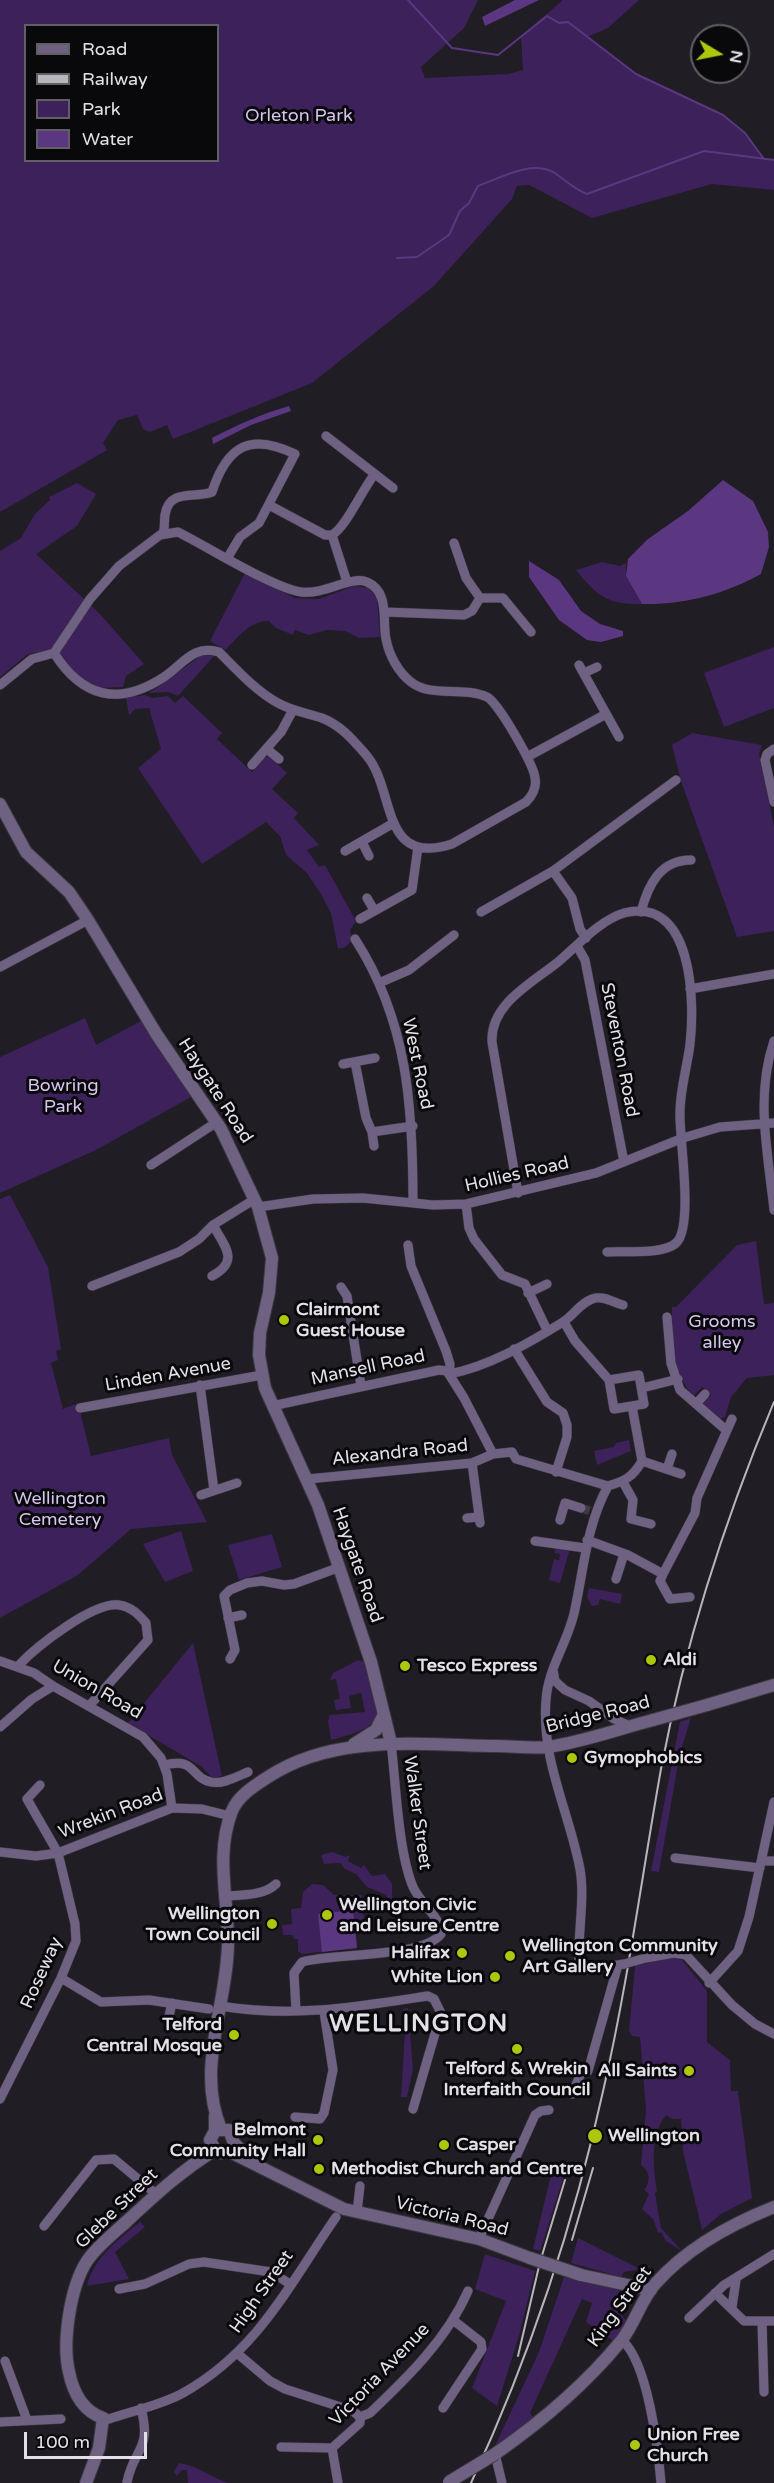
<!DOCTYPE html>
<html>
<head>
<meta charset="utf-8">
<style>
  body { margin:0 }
  #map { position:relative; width:774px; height:2483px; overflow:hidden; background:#201d25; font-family:"Varela Round",sans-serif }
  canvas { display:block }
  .legend { position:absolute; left:24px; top:24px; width:195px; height:138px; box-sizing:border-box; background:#09080b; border:2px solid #605f63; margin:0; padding:8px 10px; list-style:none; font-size:18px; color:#e3e1e7 }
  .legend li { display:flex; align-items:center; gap:12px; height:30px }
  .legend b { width:30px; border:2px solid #605f63 }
  .north { position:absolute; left:690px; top:24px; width:60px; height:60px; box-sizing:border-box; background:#09080b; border:2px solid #605f63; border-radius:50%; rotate:100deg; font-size:16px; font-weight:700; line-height:24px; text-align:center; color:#e3e1e7 }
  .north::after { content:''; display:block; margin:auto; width:21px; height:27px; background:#aec60c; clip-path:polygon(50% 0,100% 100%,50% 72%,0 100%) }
  .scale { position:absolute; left:24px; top:2432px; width:123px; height:27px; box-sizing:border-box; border:3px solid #e3e1e7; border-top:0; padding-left:8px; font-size:18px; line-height:21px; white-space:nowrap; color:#e3e1e7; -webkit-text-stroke:4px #09080b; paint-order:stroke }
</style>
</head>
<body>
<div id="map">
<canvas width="774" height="2483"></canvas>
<ul class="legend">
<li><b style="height:8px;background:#6f6182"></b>Road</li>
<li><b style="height:8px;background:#b8b6bc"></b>Railway</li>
<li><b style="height:16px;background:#3d215a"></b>Park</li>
<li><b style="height:16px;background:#5b3781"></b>Water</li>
</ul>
<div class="north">N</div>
<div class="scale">100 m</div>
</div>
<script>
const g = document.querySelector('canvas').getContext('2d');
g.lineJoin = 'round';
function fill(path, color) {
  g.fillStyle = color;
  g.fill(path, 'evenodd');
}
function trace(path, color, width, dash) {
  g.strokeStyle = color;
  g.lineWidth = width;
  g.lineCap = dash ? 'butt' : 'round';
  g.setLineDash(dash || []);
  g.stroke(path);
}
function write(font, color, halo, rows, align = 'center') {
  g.font = font + ' "Varela Round",sans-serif';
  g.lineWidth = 6;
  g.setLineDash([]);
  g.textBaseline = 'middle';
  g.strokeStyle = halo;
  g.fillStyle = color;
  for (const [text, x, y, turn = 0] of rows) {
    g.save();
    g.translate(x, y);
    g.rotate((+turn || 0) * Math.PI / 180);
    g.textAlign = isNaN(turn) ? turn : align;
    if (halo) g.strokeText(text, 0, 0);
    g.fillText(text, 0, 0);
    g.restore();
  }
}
fill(new Path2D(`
  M 0,0 L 478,0 L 464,28 L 421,67 L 425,78 L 508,74 L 523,70 L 521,36 L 563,0 L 639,0 L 608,28 L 587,37 L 636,74 L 723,115 L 745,133 L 763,158 L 774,160 L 774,190 L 712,184 L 592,218 L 529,185 L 517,186 L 512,199 L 434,286 L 312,383 L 173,439 L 167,425 L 150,432 L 143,429 L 137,415 L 118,420 L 103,443 L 107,450 L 0,512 ZM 26,26 L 218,26 L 218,160 L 26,160 Z
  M 77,483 L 96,494 L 77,526 L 36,554 L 100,614 L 144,664 L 126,676 L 123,687 L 100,688 L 84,680 L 50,650 L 28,654 L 0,677 L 0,551 L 21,538 L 35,514 L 50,500 L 49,497 Z
  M 602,562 L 620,566 L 626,563 L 626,576 L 642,604 C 608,605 597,596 576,570 Z
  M 245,573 L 295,598 L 319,599 L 354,586 L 369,588 L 377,598 L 380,637 L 359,638 L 345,631 L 327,630 L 309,635 L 295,630 L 293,635 L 276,628 L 269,621 C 249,621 239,637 225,650 L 210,641 Z
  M 774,647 L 774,708 L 724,727 L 704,673 Z
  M 202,655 L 214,656 L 178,696 L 169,692 L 149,693 Z
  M 145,695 L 152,698 L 168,696 L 175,703 L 183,696 L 222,733 L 217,739 L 252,772 L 264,758 L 269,756 L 287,773 L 272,789 L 298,813 L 294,818 L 319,845 L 307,850 L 319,867 L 325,865 L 356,921 L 350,930 L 352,940 L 346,947 L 338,949 L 331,913 L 322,896 L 307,873 L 286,855 L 280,836 L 266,822 L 202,864 L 138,768 L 161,749 L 149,708 L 135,709 L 129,715 L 126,698 Z
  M 692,733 L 762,745 L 759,754 L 774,827 L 774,931 L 737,937 L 681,781 L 672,745 Z
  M 85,1018 L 96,1045 L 141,1021 L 191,1097 L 96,1150 L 0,1193 L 0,1057 Z
  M 10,1195 L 48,1267 L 61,1349 L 56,1351 L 58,1360 L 51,1363 L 63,1409 L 78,1403 L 91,1456 L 169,1438 L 172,1455 L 207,1522 L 131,1529 L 78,1575 L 0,1618 L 0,1199 Z
  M 756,1241 L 764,1304 L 774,1303 L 774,1375 L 747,1378 L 731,1397 L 725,1417 L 720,1419 L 703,1404 L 711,1395 L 702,1387 L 694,1396 C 670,1372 672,1338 672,1307 L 676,1307 L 737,1245 Z
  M 629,1440 L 631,1451 L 597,1465 L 594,1451 L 614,1447 L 616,1443 Z
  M 181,1531 L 193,1571 L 165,1582 L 143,1544 Z
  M 272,1534 L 282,1567 L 239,1580 L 228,1545 Z
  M 556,1548 L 567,1549 L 569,1552 L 560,1583 L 549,1580 L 554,1559 L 559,1560 L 560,1554 L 554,1553 Z
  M 589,1588 L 622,1594 L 620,1604 L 600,1599 L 598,1605 L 592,1606 L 587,1597 Z
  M 193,1643 L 222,1776 L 213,1778 L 202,1767 L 128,1723 Z
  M 358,1660 L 364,1662 C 379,1716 393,1724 331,1740 L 328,1721 L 330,1715 L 365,1712 L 361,1693 L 349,1696 L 351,1708 L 336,1710 L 334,1700 L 340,1699 L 336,1679 L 330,1680 L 333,1673 Z
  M 691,1718 L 680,1753 L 659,1872 L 651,1871 L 680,1722 Z
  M 333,1852 L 345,1857 L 350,1855 L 348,1861 L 361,1868 L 364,1865 L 372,1876 L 385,1874 L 392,1884 L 392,1904 L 398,1903 L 399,1908 L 391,1905 L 386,1895 L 367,1887 L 356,1874 L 345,1869 L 340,1863 L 324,1864 L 321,1855 Z
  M 312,1884 L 323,1885 L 334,1895 L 362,1895 L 364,1920 L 355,1922 L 357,1948 L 302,1954 L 298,1951 L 298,1939 L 294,1939 L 292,1935 L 283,1935 L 282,1925 L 292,1924 L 291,1909 L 301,1908 L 303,1892 Z
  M 670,1957 L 682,1960 L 707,1991 L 707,2042 L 730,2060 L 731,2091 L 738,2091 L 752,2198 L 721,2214 L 702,2230 L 683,2151 L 681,2119 L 672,2119 L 666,2115 C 650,2134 653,2168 657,2191 L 655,2193 L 661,2228 L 682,2251 L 666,2241 L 661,2232 L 658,2233 L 653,2219 L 642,2209 L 649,2194 L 644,2190 C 651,2181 650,2172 641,2165 L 646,2110 L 640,2037 L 632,2036 L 629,2031 L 635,1966 Z
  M 408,2008 L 413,2069 L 407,2097 L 401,2097 L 405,2031 L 401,2031 L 401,2024 L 404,2024 L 403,2009 Z
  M 552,2171 L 564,2176 L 540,2251 L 533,2249 Z
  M 140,2222 L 145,2227 L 115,2252 L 129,2279 L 87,2286 C 93,2258 118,2240 140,2222 Z
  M 578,2238 L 640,2269 L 624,2272 L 621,2277 L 571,2263 Z
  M 485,2254 L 535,2271 L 519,2336 L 497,2406 L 472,2388 L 506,2301 L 475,2289 Z
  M 564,2277 L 619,2290 L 622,2316 L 629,2324 L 615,2342 L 586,2322 L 592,2303 L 582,2299 L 530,2413 L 533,2417 L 493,2450 L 539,2352 Z
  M 179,2463 C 197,2465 210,2477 228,2483 L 188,2483 L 187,2470 L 182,2470 L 177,2476 L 174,2472 Z`), '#3d215a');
fill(new Path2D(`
  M 515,0 L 539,0 L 485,26 L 482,17 Z
  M 289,406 L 291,411 L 251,425 L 213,444 L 212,438 C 237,425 261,414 289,406 Z
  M 723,480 L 753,501 L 768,532 L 769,547 L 761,574 C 725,594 684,605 642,604 L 626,576 L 628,559 L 648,539 L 688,511 Z
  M 529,561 L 559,580 L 581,611 L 600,624 L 623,631 L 623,636 L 601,642 L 587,640 L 559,620 L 529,577 Z
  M 353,1910 L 357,1948 L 322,1952 L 318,1914 Z`), '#5b3781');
trace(new Path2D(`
  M 408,0 L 452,48 L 498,55 L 547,16 L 559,23 L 568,22 L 636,74 L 723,115 L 745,133 L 764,159
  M 397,258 L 417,257 L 449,235 L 460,211 L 469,203 L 478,186 C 501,178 531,159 555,173 C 566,181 574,189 587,194 L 704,151 L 774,160`), '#5b3781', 2);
trace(new Path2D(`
  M 581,1508 L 590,1511`), '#3d3a42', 9, [9, 4.5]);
const minor = new Path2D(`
  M 326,436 L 393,488
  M 269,505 L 325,535 L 332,535
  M 163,534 C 165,528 164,522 165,515 C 169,488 194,499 212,492 C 227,446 250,432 295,454 L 259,523 L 240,537 L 228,557
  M 332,535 C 346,527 362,490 374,475
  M 332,535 L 347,582
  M 454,543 L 466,578 L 480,598 L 503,598 L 531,632
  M 385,612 L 464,615 L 472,611 L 480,598
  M 579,665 L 619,737
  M 584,673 L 597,667
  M 0,685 L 32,659 L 54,653 L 90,599 L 119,566 L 160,535 L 178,532 C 208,547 273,588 301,592 C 325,595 352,575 367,582 C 390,592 382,620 386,639 C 389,655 398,672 411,682 C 431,698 464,686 487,697 C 498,702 534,765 535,778 C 537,788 533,795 526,802 L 452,844 C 380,867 396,791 367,756 C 354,741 342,726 322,718 C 307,713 292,711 278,703 C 256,691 237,670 219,652 C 194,644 183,664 164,677 C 118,707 82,697 54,653
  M 267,749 L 279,759
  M 774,749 L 767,754 L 765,760 L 774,802
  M 527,757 L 606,714
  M 252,765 L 281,732 L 293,710
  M 362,842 L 369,856
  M 345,851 L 392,824
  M 553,871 L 572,898 L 580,929 L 586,938
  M 367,898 L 374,910
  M 481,912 L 553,871 L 676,780
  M 641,912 C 648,885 660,860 691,860
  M 360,919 L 412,890 L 418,847
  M 355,939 C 408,1021 413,1108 413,1203
  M 577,946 L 585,960 L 624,1162
  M 0,967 L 88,920
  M 379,983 L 409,970 L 454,935
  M 690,989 L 774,974
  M 774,1041 C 755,1097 768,1153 774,1210
  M 355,1062 L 366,1118 L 372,1132 L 413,1126
  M 343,1064 L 375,1058
  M 372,1132 L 374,1146
  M 151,1165 L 217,1122
  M 518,1193 L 492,1042 C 490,1004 532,983 558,962 C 577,946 600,920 624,913 C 693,895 695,1002 690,1044 C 687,1069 679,1092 680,1117 C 680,1142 693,1224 677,1242 C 666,1255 623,1251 607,1252
  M 466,1204 L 469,1228 L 474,1239 L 502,1275 L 525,1284 L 547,1330
  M 258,1207 L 313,1199 L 363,1198 L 433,1205 L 466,1204 L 596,1173 L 683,1138 L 720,1127 L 774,1123
  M 408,1245 L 411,1266 L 446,1351 L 450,1364 L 449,1374 C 488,1367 529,1343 563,1322 C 574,1315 579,1304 592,1299 C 603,1295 612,1302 623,1305
  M 212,1276 C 240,1261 225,1247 213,1225
  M 92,1286 L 179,1252 L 199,1239 L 213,1225 L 255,1199
  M 341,1287 L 347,1296 L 361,1386
  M 528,1293 L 547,1284
  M 667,1317 L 671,1363 L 680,1390 L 726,1430
  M 564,1322 L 575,1341 L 609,1380
  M 514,1349 L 547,1402 L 563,1413 L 567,1425 L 567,1437 L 556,1472
  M 639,1375 L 644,1404 L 614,1409 L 609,1380 Z
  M 200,1385 L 214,1490
  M 642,1388 L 678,1379
  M 696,1404 L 705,1394
  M 272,1406 L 439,1370 L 447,1371 L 464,1398 L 493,1454
  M 80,1408 L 262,1375
  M 642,1461 L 681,1474
  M 472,1463 L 480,1523
  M 667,1469 L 672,1454
  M 308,1479 L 472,1463 L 493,1454 L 512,1452 L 516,1459 L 523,1461 L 608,1486
  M 623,1482 L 633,1500 L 631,1519 L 651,1524
  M 201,1495 L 237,1483
  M 467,1518 L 479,1517
  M 560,1520 L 565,1503 L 581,1508
  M 587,1540 L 628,1555 L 663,1574 L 695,1513 L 697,1498 L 732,1419
  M 535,1541 L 585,1548
  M 663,1574 L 660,1581 L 670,1599 L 690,1597
  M 616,1579 L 624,1554
  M 228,1618 L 242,1615
  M 230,1659 L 235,1650 L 224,1596 L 230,1590 L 247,1583 L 262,1581 L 284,1585 L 294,1584 L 340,1567
  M 0,1661 L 34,1673 L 53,1686 L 143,1737 L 161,1758 L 167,1774 L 172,1808
  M 19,1665 C 37,1646 93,1602 119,1605 C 132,1607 139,1615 146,1623 L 148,1640 L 89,1706
  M 553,1670 L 555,1681 L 565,1690 L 589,1701 L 614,1719 L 630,1726
  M 0,1727 L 32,1699 L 53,1686
  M 164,1765 C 197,1757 190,1778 211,1782 C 222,1785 238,1776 248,1772
  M 0,1852 L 36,1856 L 58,1853 L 172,1808 L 202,1809 L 230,1816
  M 675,1858 L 760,1868
  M 762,1861 L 774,1861
  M 224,1896 C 240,1895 264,1896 276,1884
  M 646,1958 L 674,1953 L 686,1955 L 732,2005 L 755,2024 L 774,2034
  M 624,1964 L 586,1970 L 579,1960 C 578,1930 585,1898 580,1869 C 569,1811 541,1760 546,1700 C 548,1667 569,1641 575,1609 C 584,1567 587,1524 608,1486 C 625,1481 633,1477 642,1461 L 632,1406
  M 61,1978 L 101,2002 L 149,2000 L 209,2009
  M 709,1983 L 738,1951 L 749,1917 L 774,1802
  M 220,2006 C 294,2018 356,2007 428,1996 L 434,1999 L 441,2013 L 413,2109
  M 296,2011 L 294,1973 L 302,1962 C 333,1953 423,1958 441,1934 C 441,1917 420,1903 413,1887 C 398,1851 396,1783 391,1743
  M 169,2016 L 172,2003
  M 572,2094 L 582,2071 L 588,2071 L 618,1965
  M 0,2099 L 61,1978 L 76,1941 L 75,1924 L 58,1853 L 27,1799 L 40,1785
  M 295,2117 L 320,2119 L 324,2113 L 333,2070 L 324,2012
  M 357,2212 L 360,2186
  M 44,2226 L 96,2160 L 114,2159 L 156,2194
  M 479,2239 L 535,2115 L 541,2111 L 549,2110
  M 119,2289 L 145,2284 L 189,2264 L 204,2262 L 271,2272 L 290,2284
  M 715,2293 L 744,2321 L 774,2321
  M 732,2307 L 736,2280
  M 689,2318 L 724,2285 L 774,2254
  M 762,2322 L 764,2392
  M 622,2340 C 648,2363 658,2448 661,2483
  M 238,2354 L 270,2381 L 285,2389 L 353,2411 L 360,2417
  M 5,2361 L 27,2420
  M 443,2408 L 482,2349 L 481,2342 L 453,2320
  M 103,2418 L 109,2419 C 132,2411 162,2405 183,2393 C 258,2351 289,2285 336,2217
  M 0,2422 L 61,2419
  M 281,2447 L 332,2448
  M 495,2454 L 502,2483
  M 127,2482 C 134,2447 152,2451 141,2408
  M 338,2483 L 332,2448 L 360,2423 L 360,2417 L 370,2413 C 407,2378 447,2339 468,2291`);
const tertiary = new Path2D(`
  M 0,804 L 26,852 L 69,892 L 88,920 L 157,1035 L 221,1129 L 258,1207 L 272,1258 L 269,1293 L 260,1333 L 259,1355 L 265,1388 L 318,1505 L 371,1662 L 391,1743
  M 707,1705 L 774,1685
  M 354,1744 L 376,1730 L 383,1716
  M 215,2116 L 215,2131 L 210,2140 L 215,2150 L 221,2153 L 228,2151 L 344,2209 L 479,2239 L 530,2258
  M 221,2129 C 195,2068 228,2004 228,1941 C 228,1898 215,1854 232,1811 C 238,1796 254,1786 268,1777 C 335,1733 421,1745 497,1746 C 513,1746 531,1749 547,1747 C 583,1742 618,1729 653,1720
  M 216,2130 L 229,2130 L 234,2143 L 249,2158
  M 581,2275 L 651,2290
  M 495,2454 C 541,2422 585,2385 621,2341 C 635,2324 641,2299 656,2283 C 687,2248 731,2224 774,2207
  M 86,2483 L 99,2448 L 103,2418 C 83,2411 73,2392 69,2372 C 62,2343 70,2287 87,2261 C 97,2246 113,2234 126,2222 C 154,2196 182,2170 215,2150`);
trace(minor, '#3b3840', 10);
trace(tertiary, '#3b3840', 14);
trace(minor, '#6f6182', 9);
trace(tertiary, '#6f6182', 12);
trace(new Path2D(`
  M 572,2240 L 593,2168
  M 518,2356 L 540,2262 L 565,2180
  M 471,2483 C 530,2356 574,2224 604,2087 C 628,1982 642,1875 661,1769 C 685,1644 725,1519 774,1402`), '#b8b6bc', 2);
const minorBridge = new Path2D(`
  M 624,1964 L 646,1958`);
const tertiaryBridge = new Path2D(`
  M 653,1720 L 707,1705
  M 530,2258 L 581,2275
  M 449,2482 L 495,2454`);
trace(minorBridge, '#3b3840', 10, []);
trace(tertiaryBridge, '#3b3840', 14, []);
trace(minorBridge, '#6f6182', 9);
trace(tertiaryBridge, '#6f6182', 12);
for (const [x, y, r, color] of [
  [284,1320,6,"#aec60c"],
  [651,1660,6,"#aec60c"],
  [405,1666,6,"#aec60c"],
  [572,1758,6,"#aec60c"],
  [327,1915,6,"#aec60c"],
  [272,1924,6,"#aec60c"],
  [462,1953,6,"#aec60c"],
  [510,1956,6,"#aec60c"],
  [495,1977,6,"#aec60c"],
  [234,2035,6,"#aec60c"],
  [517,2049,6,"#aec60c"],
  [689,2071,6,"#aec60c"],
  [595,2136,8,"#aec60c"],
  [318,2140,6,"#aec60c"],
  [444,2145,6,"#aec60c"],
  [319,2169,6,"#aec60c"],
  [635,2445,6,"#aec60c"]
]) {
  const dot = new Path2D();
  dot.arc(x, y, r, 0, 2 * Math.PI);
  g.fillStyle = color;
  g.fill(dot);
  trace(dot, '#09080b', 2);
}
write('18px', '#d6c5ef', '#09080b', [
  ["Orleton Park",299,116],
  ["Bowring",63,1086],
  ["Park",63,1107],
  ["Grooms",722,1322],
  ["alley",722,1343],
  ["Wellington",60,1499],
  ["Cemetery",60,1520]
]);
write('18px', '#e3e1e7', '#09080b', [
  ["Steventon Road",619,1050,79],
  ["West Road",417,1064,78],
  ["Haygate Road",215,1091,57],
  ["Hollies Road",517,1175,-13],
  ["Mansell Road",368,1368,-12],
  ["Linden Avenue",168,1375,-10],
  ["Alexandra Road",400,1453,-6],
  ["Haygate Road",357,1565,71],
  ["Union Road",97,1690,30],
  ["Bridge Road",598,1715,-14],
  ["Walker Street",417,1813,82],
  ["Wrekin Road",111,1814,-21],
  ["Roseway",42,1973,-66],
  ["Glebe Street",117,2209,-44],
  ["Victoria Road",452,2217,14],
  ["High Street",262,2292,-55],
  ["King Street",620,2307,-54],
  ["Victoria Avenue",380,2375,-46]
]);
write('bold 18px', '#e3e1e7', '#09080b', [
  ["Clairmont",296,1310],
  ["Guest House",296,1331],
  ["Aldi",663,1660],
  ["Tesco Express",417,1666],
  ["Gymophobics",584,1758],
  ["Wellington Civic",339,1905],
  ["and Leisure Centre",339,1926],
  ["Wellington",260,1914,"right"],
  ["Town Council",260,1935,"right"],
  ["Wellington Community",522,1946],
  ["Art Gallery",522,1967],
  ["Halifax",450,1953,"right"],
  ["White Lion",483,1977,"right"],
  ["Telford",222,2025,"right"],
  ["Central Mosque",222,2046,"right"],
  ["Telford & Wrekin",517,2069,"center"],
  ["Interfaith Council",517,2090,"center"],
  ["All Saints",677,2071,"right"],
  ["Belmont",306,2130,"right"],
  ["Community Hall",306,2151,"right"],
  ["Wellington",608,2136],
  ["Casper",456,2145],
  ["Methodist Church and Centre",331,2169],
  ["Union Free",647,2435],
  ["Church",647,2456]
], 'left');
g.letterSpacing = '1.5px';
write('bold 24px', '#e3e1e7', '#09080b', [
  ["WELLINGTON",419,2025]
]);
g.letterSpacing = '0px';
</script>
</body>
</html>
